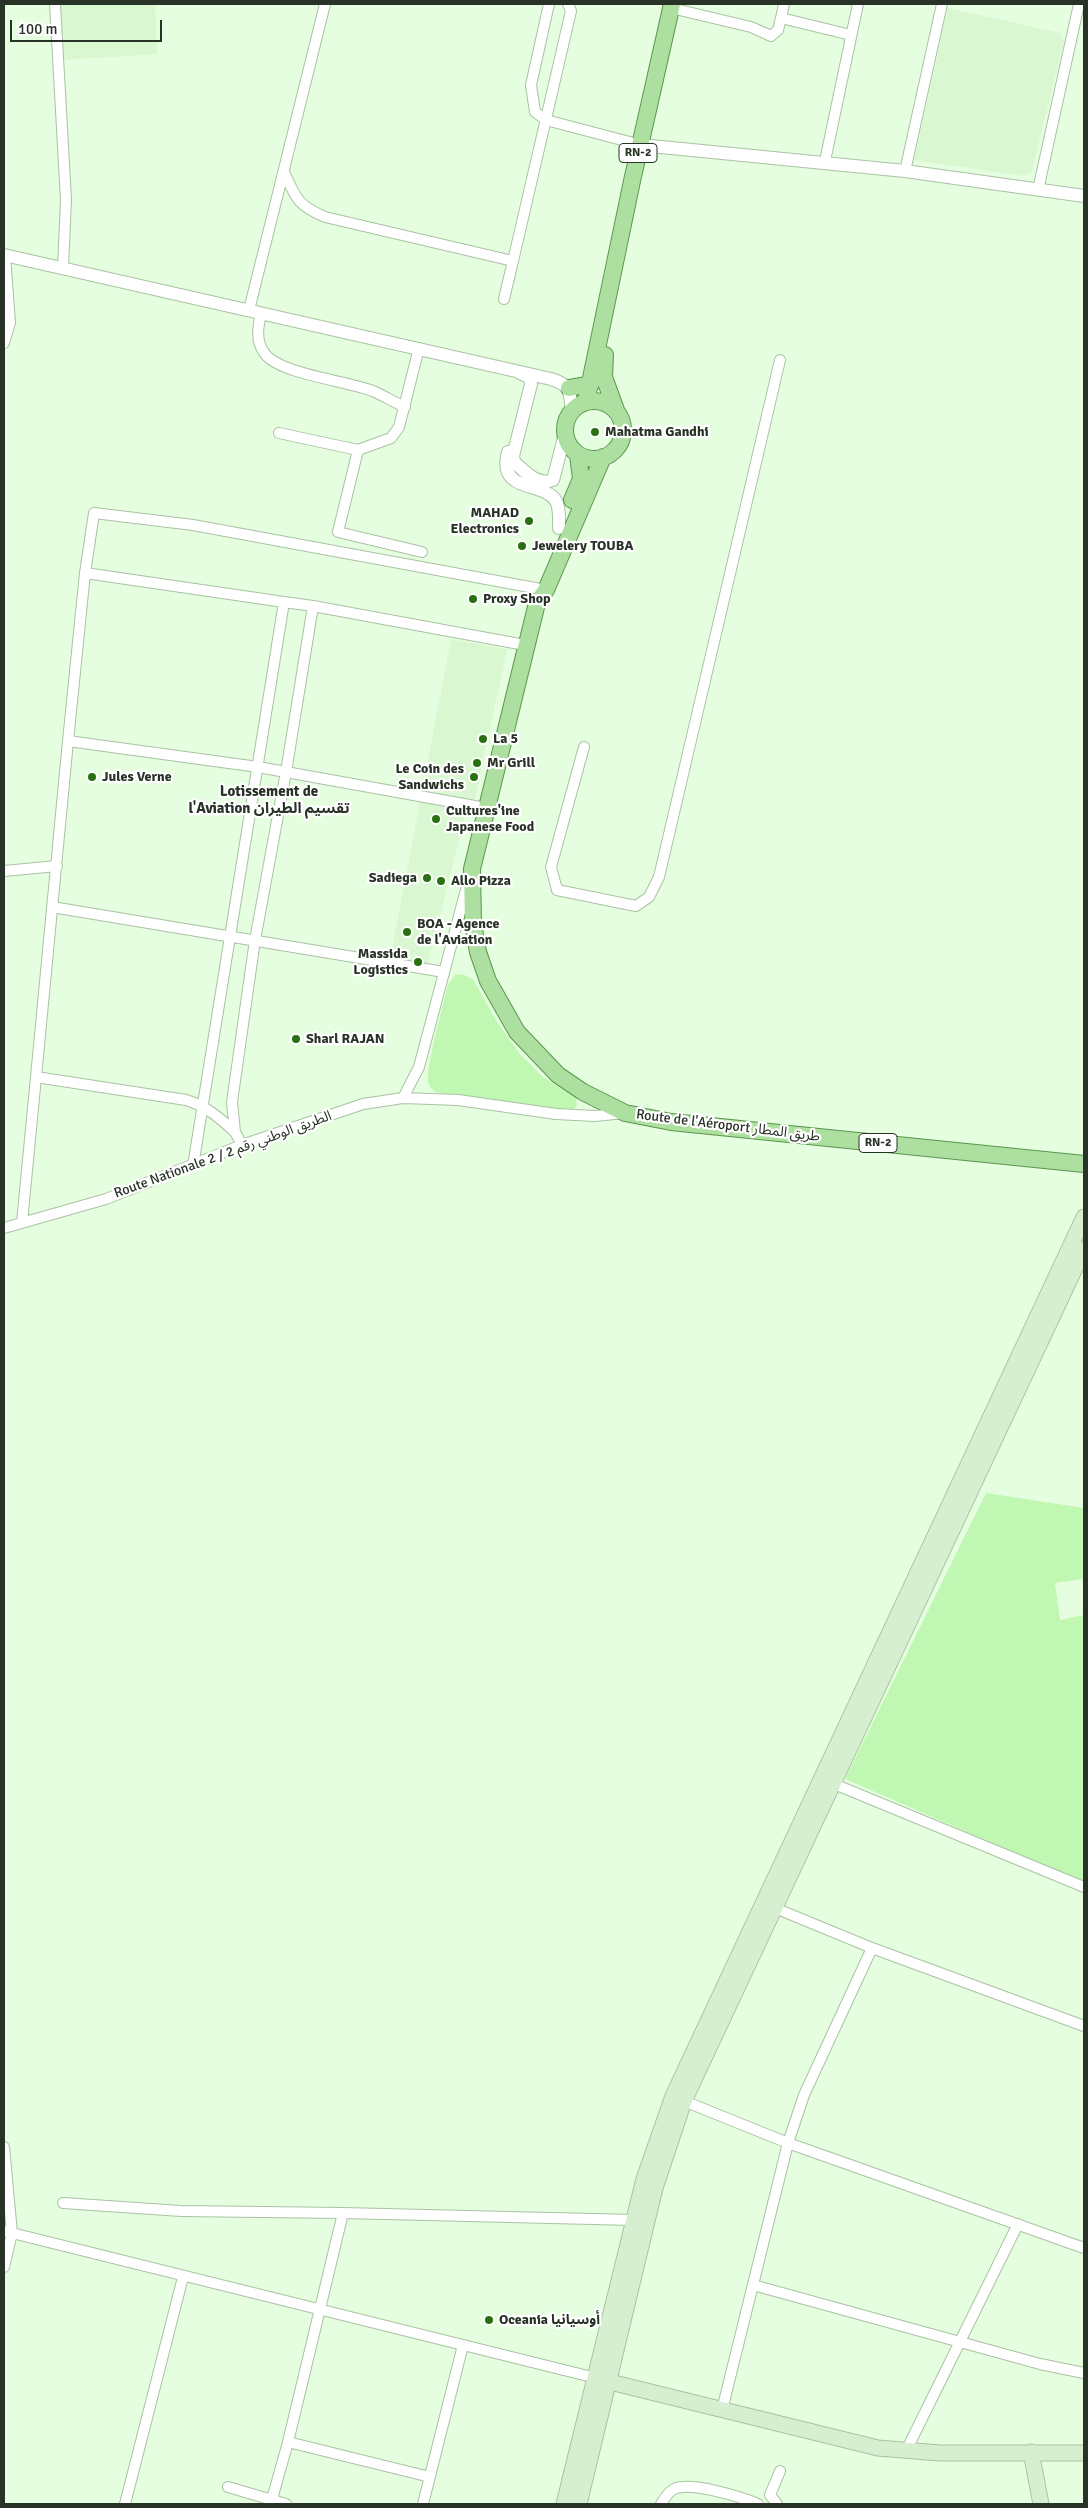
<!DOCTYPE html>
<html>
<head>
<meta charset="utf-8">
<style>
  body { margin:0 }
  #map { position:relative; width:1088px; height:2508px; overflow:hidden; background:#e5fedf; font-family:Signika,sans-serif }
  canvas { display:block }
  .frame { position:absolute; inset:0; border:5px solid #283226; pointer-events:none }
  .scale { position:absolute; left:10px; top:20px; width:152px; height:22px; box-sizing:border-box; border:2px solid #283226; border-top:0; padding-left:6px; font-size:15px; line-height:18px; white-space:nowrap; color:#283226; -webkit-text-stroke:4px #fff; paint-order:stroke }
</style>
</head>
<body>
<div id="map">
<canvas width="1088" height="2508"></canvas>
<div class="frame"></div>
<div class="scale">100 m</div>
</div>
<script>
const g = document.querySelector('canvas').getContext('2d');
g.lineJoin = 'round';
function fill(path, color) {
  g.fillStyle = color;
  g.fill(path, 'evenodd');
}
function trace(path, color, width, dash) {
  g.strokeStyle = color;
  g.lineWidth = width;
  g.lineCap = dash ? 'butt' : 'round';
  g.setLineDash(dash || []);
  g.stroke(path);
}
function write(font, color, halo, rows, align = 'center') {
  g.font = font + ' Signika,"Noto Sans Arabic",sans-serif';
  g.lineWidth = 4.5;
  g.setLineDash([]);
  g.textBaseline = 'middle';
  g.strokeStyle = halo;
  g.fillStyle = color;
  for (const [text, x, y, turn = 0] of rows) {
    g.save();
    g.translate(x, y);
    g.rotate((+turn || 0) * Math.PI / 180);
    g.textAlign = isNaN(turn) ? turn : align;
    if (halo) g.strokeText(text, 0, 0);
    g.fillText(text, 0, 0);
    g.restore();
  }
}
fill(new Path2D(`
  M 59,4 L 155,4 L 157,54 L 61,60 Z
  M 948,8 L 1060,33 L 1064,41 L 1032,171 L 1024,176 L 914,160 Z
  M 451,639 L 511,650 L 507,650 L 474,801 L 469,801 L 427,966 L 410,965 L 398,950 L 392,949 Z`), '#d9f7d1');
fill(new Path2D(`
  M 462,974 L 473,979 L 497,1022 L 520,1054 L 543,1077 L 576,1098 L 577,1105 L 573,1111 L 550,1111 L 435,1092 C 432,1089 429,1086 428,1082 C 426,1065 443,1006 448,985 L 455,975 Z
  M 986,1493 L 1084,1508 L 1084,1579 L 1055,1583 L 1060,1620 L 1084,1615 L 1084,1883 L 845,1779 Z`), '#c0f8b3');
const minor = new Path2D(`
  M 55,4 L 66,200 L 63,267
  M 549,4 L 531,85 L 535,112 L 546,120 L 641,145
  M 784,4 L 781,18 L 851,35
  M 671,8 L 751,27 L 771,36 L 778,30 L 781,18
  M 825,161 L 858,4
  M 905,171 L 942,4
  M 284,172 C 296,198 297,205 325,217 L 513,261 L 571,11 L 568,4
  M 1038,190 L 1079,4
  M 504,299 L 513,261
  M 249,310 L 325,4
  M 261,313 C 258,327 255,341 265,354 C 280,374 348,381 373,391 C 384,396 394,402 405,407
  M 4,343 L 10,323 L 5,255
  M 279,433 L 358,450 L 391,438 L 399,427 L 419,348
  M 358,450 L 338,532 L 422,552
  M 85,573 L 94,513 L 193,525 L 546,590
  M 284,602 L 313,606
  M 68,741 L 85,573 L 284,602 L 193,1166
  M 584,747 L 551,867 L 557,890 L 636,906 L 649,897 L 659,877 L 780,360
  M 4,871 L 57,866
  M 52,907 L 444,972
  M 403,1098 L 419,1067 L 468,882
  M 235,1132 C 220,1118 206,1106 186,1100 L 36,1077 L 68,741 L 258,767 L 486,808
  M 242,1145 L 235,1132 L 232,1102 L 255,940 L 286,772 L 313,606 L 525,645
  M 22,1222 L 36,1077
  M 4,1228 L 106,1199 L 242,1145 L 363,1104 L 403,1098 L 458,1100 L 556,1114 L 595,1116 L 624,1113
  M 834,1784 L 1084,1887
  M 770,1906 L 872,1948 L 1084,2026
  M 679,2099 L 788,2143 L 1084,2248
  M 4,2147 L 12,2233 L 4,2267
  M 63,2203 L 181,2211 L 343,2213 L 634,2220
  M 4,2231 L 596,2378
  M 753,2285 L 1040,2364 L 1084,2373
  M 722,2410 L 788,2143 L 804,2095 L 872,1948
  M 288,2442 L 430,2477
  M 906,2451 L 1018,2224
  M 228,2487 L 286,2504
  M 272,2499 L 288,2442 L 343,2213
  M 125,2504 L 183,2277
  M 423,2504 L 463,2345
  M 661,2504 C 664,2499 668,2492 674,2489 C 690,2481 741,2497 758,2504
  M 777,2504 L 770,2495 L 780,2471`);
const tertiary = new Path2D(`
  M 641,145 L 905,171 L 1084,196
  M 4,255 L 551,379 C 572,386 569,390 572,411
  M 520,373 L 530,378 L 531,384 L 513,456 L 514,462 C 526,472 537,486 553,480 L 565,434
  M 508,452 C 497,494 543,480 556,501 C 560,508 559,520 559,528`);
const secondary = new Path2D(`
  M 602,2380 L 878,2448 L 940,2453 L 1084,2453
  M 1031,2452 L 1041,2504
  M 564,2504 L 644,2179 L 673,2096 L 1084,1217
  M 579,2504 L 655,2188 L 684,2101 L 1084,1249`);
const primary = new Path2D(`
  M 605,355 L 604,377 L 616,410
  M 569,388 L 591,384
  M565 430a29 29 0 1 1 58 0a29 29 0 1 1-58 0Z
  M 586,402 L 632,181 L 672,4
  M 603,457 L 546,590 L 537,603 L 472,869 L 473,924 L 478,952 L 488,981 L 517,1032 L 558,1075 L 583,1092 L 625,1113 L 671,1122 L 1084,1164
  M 572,500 L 581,479 L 578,455`);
trace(minor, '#aac2a4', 12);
trace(tertiary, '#aac2a4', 14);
trace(secondary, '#aac2a4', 17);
trace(primary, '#5b954c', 18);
trace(minor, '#fff', 10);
trace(tertiary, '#fff', 12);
trace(secondary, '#d6efd0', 15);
trace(primary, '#ade0a0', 16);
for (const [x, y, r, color] of [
  [595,432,5,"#297010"],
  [529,521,5,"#297010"],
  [522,546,5,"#297010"],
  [473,599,5,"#297010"],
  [483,739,5,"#297010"],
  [477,763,5,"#297010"],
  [92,777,5,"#297010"],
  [474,777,5,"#297010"],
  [436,819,5,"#297010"],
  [427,878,5,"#297010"],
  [441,881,5,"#297010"],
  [407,932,5,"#297010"],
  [418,962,5,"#297010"],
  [296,1039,5,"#297010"],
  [489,2320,5,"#297010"]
]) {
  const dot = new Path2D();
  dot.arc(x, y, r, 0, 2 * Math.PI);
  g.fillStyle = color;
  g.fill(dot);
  trace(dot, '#fff', 2);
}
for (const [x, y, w] of [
  [638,153,38],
  [878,1143,38]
]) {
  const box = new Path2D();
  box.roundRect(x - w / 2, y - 9.5, w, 19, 4);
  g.fillStyle = '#fff';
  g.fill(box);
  trace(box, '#283226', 1);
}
write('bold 12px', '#283226', null, [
  ["RN-2",638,153],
  ["RN-2",878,1143]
]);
write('bold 14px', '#283226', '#fff', [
  ["Mahatma Gandhi",605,432],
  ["MAHAD",519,513,"right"],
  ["Electronics",519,529,"right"],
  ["Jewelery TOUBA",532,546],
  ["Proxy Shop",483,599],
  ["La 5",493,739],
  ["Mr Grill",487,763],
  ["Le Coin des",464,769,"right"],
  ["Sandwichs",464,785,"right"],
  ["Jules Verne",102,777],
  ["Cultures'ine",446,811],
  ["Japanese Food",446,827],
  ["Sadiega",417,878,"right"],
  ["Allo Pizza",451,881],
  ["BOA - Agence",417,924],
  ["de l'Aviation",417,940],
  ["Massida",408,954,"right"],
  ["Logistics",408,970,"right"],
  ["Sharl RAJAN",306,1039],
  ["Oceania أوسيانيا",499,2320]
], 'left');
write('14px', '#283226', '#fff', [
  ["Route de l'Aéroport طريق المطار",728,1126,7],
  ["Route Nationale 2 / الطريق الوطني رقم 2",223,1155,-20]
]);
write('bold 15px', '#283226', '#fff', [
  ["Lotissement de",269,792],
  ["l'Aviation تقسيم الطيران",269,809]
]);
</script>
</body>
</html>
